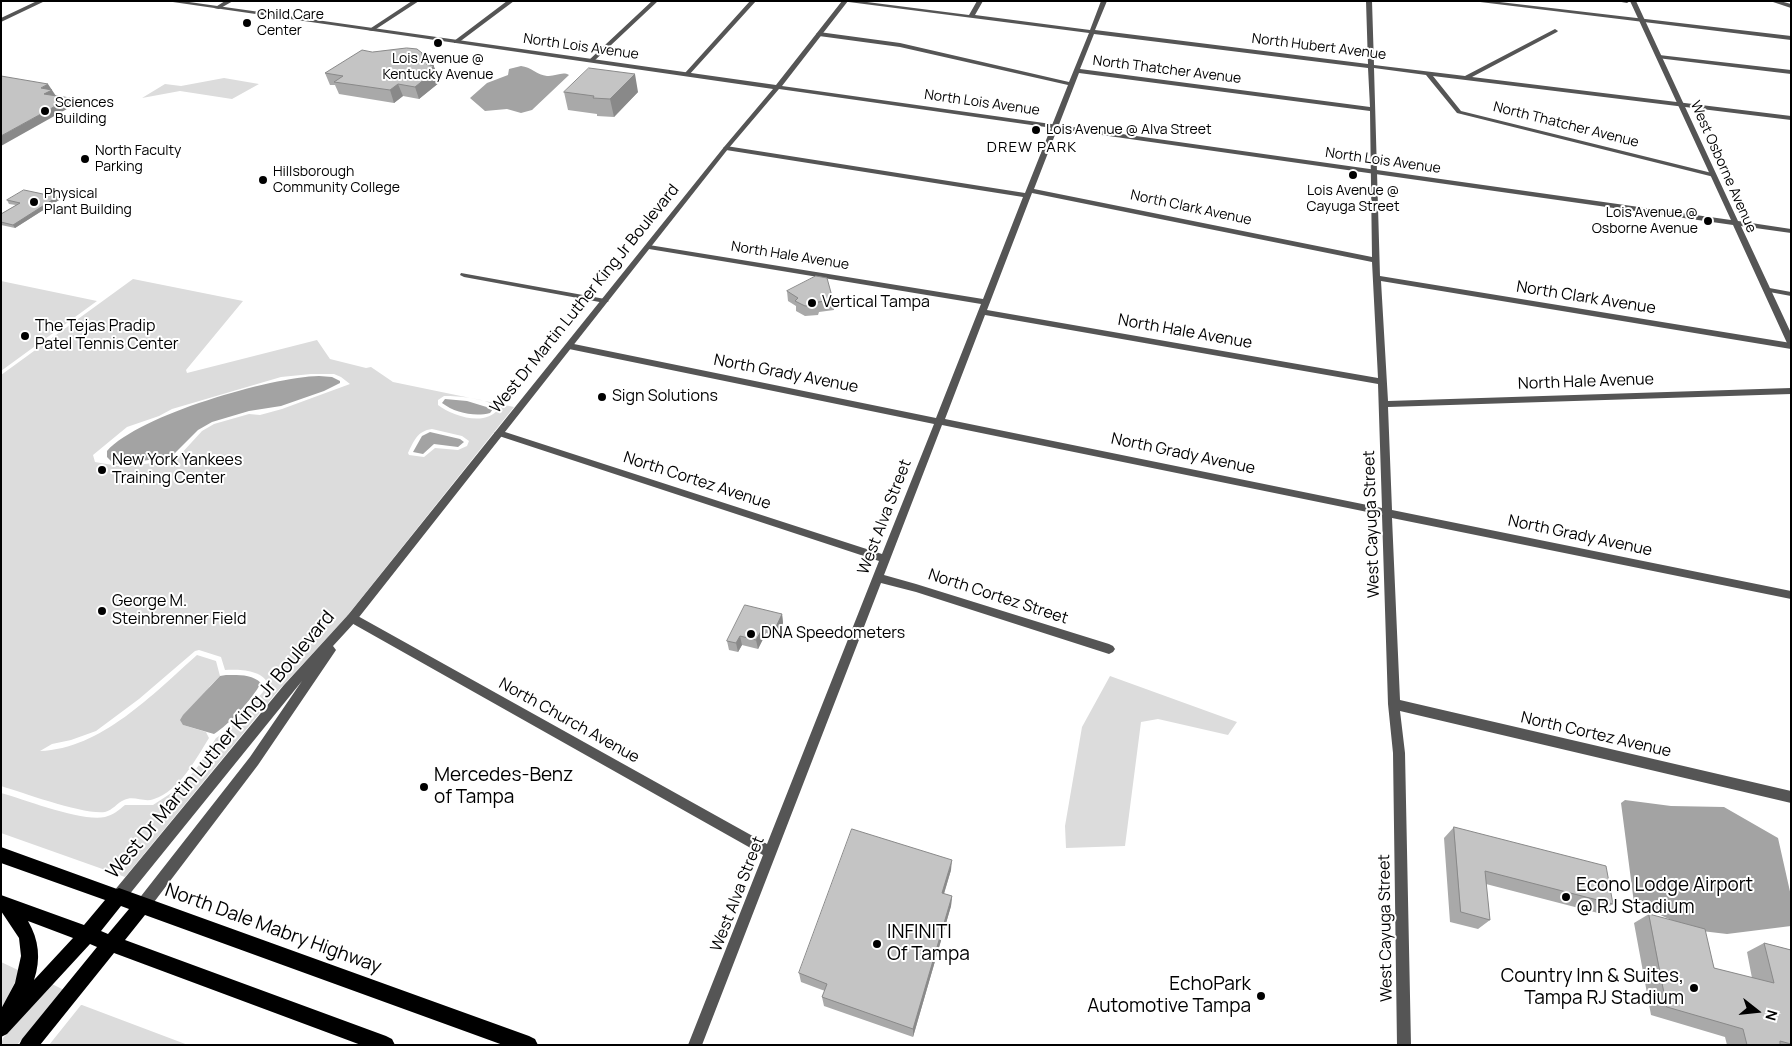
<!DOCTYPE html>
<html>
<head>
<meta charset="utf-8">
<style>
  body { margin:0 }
  #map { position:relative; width:1792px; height:1046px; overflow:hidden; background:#fff; font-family:Manrope,sans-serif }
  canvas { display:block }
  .frame { position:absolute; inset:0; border:2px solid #000; pointer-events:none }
  .north { position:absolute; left:1732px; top:986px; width:50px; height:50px; -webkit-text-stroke:4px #fff; paint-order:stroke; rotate:106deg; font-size:14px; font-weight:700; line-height:20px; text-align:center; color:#000 }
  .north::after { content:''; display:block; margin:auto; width:18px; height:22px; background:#000; clip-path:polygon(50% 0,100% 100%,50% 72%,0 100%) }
</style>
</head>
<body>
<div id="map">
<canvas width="1792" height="1046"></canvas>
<div class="frame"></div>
<div class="north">N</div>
</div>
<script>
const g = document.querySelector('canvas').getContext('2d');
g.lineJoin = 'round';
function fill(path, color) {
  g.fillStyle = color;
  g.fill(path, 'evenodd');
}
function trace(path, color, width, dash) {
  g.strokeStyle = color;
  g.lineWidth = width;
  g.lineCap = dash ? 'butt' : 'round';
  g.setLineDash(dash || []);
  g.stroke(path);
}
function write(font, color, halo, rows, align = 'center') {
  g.font = font + ' Manrope,sans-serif';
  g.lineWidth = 4;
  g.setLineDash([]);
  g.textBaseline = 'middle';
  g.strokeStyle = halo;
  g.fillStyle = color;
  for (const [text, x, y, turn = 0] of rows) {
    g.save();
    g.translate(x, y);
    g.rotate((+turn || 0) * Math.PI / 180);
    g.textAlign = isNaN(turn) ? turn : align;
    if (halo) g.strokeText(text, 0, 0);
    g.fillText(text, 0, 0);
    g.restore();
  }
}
fill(new Path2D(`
  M 224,78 L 259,84 L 232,99 L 180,91 L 142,98 L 165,84 L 181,86 Z
  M 133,279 L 243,301 L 186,370 L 187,373 L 317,340 L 330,359 L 366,368 L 371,367 L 393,382 L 514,407 L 347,616 L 277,692 L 125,877 L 1,833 L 1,793 C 26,800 82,822 105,817 C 113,815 119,810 125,805 L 153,805 L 182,786 L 199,765 L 216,738 L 227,731 L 237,720 L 263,692 L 267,682 C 261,670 238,669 225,670 L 221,657 L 199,650 L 195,651 L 139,699 L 96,731 L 71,740 L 52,744 L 40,751 C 101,749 153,694 197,655 L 216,661 L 220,676 L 210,686 L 183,725 L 206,732 L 209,738 C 196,759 179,791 154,799 C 144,803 134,795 124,800 C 117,803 113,810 105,812 C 84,815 24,793 1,786 L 1,375 ZM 311,374 L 334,374 L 341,377 L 350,384 L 282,409 L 260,415 L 249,414 L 214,424 L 202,431 L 180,455 L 173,460 L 124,467 L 95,462 L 93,455 L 127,427 L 159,416 L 172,409 L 281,377 ZM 444,396 C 458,396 490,398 498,409 C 486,427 452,416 438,405 L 438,400 ZM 432,429 L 462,436 L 469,441 L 467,446 L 458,450 L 435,448 L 424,457 L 409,455 L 408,453 C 414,441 417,431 432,429 Z
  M 1,281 L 97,301 L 1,371 Z
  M 1110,676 L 1237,722 L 1228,735 L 1158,719 L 1141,722 L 1125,846 L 1066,848 L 1065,826 L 1082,727 Z
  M 1,962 L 18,970 L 17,978 L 1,1010 Z
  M 52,984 L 64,990 L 17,1045 L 1,1045 L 3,1038 Z
  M 81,1005 L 82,1005 L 188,1045 L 49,1045 Z`), '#dcdcdc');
fill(new Path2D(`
  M 521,66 C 531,67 537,75 547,76 C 555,77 562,71 569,75 L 532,110 L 521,113 L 507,109 L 485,111 L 470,98 L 487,83 L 508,75 L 509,69 Z
  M 319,376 L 332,377 L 340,381 L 340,383 L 324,391 L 281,406 L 249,411 L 212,422 L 198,430 L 171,457 L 119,464 L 113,463 L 107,457 L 107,451 C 139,415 271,377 319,376 Z
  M 445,399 L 467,401 L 493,409 L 490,413 C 475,417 455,413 442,403 Z
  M 430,432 L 460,439 L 464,442 L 458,447 L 434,444 L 423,454 L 413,452 L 422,436 Z
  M 226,675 C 238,675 252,674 261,683 C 252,699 230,724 214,734 L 183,725 L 180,720 L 183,715 L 220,676 Z
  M 1625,800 L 1671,806 L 1724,807 L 1778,838 L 1791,896 L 1791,926 L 1727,934 L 1693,930 L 1634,903 L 1621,803 Z`), '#a3a3a3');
fill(new Path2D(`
  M 225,1 L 233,1 L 219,9 L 214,8 Z
  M 412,1 L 419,1 L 373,31 L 368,30 Z
  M 507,1 L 514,1 L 458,43 L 454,43 L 454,41 Z
  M 652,1 L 658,1 L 593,62 L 589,62 L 589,60 Z
  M 750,1 L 756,1 L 689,75 L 685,75 L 685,73 Z
  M 841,1 L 859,1 L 969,15 L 977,1 L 983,1 L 975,15 L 1090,30 L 1101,1 L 1107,1 L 1095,30 L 1368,64 L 1366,1 L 1372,1 L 1374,65 L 1465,76 L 1555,29 L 1558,31 L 1557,32 L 1472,77 L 1791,116 L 1791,120 L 1433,76 L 1461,111 L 1716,174 L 1716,176 L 1714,177 L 1457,113 L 1426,75 L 1374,68 L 1380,276 L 1791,343 L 1791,349 L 1381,281 L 1388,401 L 1791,388 L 1791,394 L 1388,407 L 1392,510 L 1791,591 L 1791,599 L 1392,518 L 1400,700 L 1791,791 L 1791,803 L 1400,711 L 1405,753 L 1411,1045 L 1397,1045 L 1393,753 L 1388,704 L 1382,515 L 942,425 L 884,575 L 916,584 L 1109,644 L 1113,646 L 1115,649 L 1113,652 L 1109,654 L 916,592 L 881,583 L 702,1045 L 688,1045 L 763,855 L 348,621 L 347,618 L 348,615 L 352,614 L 356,615 L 767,844 L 879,561 L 496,435 L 494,433 L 499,430 L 502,431 L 882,554 L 934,424 L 569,349 L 565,346 L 569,343 L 936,418 L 981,304 L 649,249 L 645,247 L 649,245 L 983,299 L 1023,197 L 726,150 L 723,148 L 726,146 L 1025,193 L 1068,85 L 900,47 L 819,36 L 816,34 L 819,32 L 900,43 L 1069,82 L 1089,33 ZM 1094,34 L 1368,68 L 1370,107 L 1080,69 ZM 1079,73 L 1370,111 L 1372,257 L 1034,189 ZM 1032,193 L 1372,262 L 1378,378 L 987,310 ZM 985,315 L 1378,384 L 1382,508 L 945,419 Z
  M 1472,1 L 1491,1 L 1791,36 L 1791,40 Z
  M 1616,1 L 1630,1 L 1627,3 Z
  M 1770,1 L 1780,1 L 1791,4 L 1791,8 Z
  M 1659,55 L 1791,70 L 1791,74 L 1657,58 L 1657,56 Z
  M 461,273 L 605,299 L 609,301 L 605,303 L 464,277 L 460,275 Z
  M 1764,287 L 1791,292 L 1791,296 L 1764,291 Z`), '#555');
fill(new Path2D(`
  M 37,1 L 45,1 L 1,22 L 1,18 Z
  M 166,1 L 182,1 L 776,85 L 842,1 L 848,1 L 782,86 L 1731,220 L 1630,1 L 1636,1 L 1738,221 L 1791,229 L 1791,233 L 1741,226 L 1791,333 L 1791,346 L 1787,343 L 1733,225 L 779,89 L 728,149 L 356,621 L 333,646 L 336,650 L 334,653 L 258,765 L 148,910 L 143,912 L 138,910 L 136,905 L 138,900 L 250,757 L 302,681 L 124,901 L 119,903 L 114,901 L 112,896 L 114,891 L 284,685 L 348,615 L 724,147 L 773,89 Z`), '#555');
fill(new Path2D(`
  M 1,847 L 117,889 L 119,888 L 529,1036 L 535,1039 L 538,1045 L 503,1045 L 145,915 L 125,940 L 386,1036 L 392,1039 L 395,1045 L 361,1045 L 114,953 L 40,1045 L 19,1045 L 22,1039 L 97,947 L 90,944 L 7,1034 L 1,1037 L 1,1009 L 15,983 L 21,956 L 19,938 L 1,911 L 1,895 L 84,925 L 105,900 L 1,863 ZM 121,906 L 129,909 L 108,934 L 101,931 ZM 28,921 L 73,938 L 34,980 C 41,959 39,940 28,921 Z`), '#000');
fill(new Path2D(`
  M 372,52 L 424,59 L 433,65 L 435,70 L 436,70 L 440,82 L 419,99 L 403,96 L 394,103 L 339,94 L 335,85 L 330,85 L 325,73 Z
  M 564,92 L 638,92 L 614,117 L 597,116 L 597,114 L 568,110 Z
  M 57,197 L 59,200 L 15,228 L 1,225 L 1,214 L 16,205 L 9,204 L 7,200 Z
  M 787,291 L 833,300 L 834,310 L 819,312 L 818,315 L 805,316 L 796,311 L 796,306 L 788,301 Z
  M 782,614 L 783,623 L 777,636 L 766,633 L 758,649 L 742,645 L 738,652 L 729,650 L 727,641 Z
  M 1454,827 L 1613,904 L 1598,913 L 1486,884 L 1490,920 L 1478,929 L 1450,922 L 1444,838 Z
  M 951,870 L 944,894 L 952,896 L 951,906 L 913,1037 L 824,1006 L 822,997 L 825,991 L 801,982 L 799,973 Z
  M 1649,914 L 1714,968 L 1752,978 L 1747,952 L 1764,943 L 1791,950 L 1791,1045 L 1727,1045 L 1725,1037 L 1651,1015 L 1634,923 Z`), '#a9a9a9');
fill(new Path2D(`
  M 431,60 L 436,71 L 436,70 L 440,82 L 419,99 L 415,87 L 426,64 Z
  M 635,74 L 638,92 L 614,117 L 610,99 Z
  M 48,84 L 56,96 L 48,101 L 41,88 Z
  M 398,84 L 403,96 L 394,103 L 390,90 Z
  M 70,98 L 74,105 L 1,146 L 1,136 Z
  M 57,197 L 59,200 L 15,228 L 13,225 Z
  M 782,614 L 783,623 L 777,636 L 776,627 Z
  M 765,624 L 766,633 L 758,649 L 756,640 Z
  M 740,636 L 742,645 L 738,652 L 736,643 Z
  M 952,860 L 951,870 L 941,903 L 942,893 Z
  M 952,896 L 951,906 L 913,1037 L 913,1029 Z`), '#898989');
const building = new Path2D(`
  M 407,48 L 417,49 L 422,53 L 422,59 L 431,60 L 426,64 L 434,66 L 429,69 L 436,70 L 415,87 L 398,84 L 390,90 L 334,82 L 343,76 L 325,73 L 362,50 L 372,52 Z
  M 589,68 L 635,74 L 610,99 L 593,98 L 594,96 L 564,92 Z
  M 1,76 L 48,84 L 41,88 L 52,90 L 44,94 L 70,98 L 1,136 Z
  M 24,190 L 57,197 L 13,225 L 1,222 L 1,214 L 20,203 L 7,200 Z
  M 816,276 L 827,278 L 833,300 L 818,302 L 817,305 L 805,306 L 795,301 L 798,298 L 787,291 Z
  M 745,605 L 782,614 L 776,627 L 765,624 L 756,640 L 740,636 L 736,643 L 727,641 Z
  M 1454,827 L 1606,866 L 1613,904 L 1485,871 L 1490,920 L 1461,912 Z
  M 852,829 L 952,860 L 942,893 L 952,896 L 913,1029 L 822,997 L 827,984 L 799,973 Z
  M 1649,914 L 1705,929 L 1714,968 L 1774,983 L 1764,943 L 1791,950 L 1791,1044 L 1780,1041 L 1780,1045 L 1747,1045 L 1743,1029 L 1667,1007 Z`);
fill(building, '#c4c4c4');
trace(building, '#898989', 1);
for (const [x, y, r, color] of [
  [247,23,5,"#000"],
  [438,43,5,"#000"],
  [45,111,5,"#000"],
  [1036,130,5,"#000"],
  [85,159,5,"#000"],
  [1353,175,5,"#000"],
  [263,180,5,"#000"],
  [34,202,5,"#000"],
  [1708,221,5,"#000"],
  [812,303,5,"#000"],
  [25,336,5,"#000"],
  [602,397,5,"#000"],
  [102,470,5,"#000"],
  [102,611,5,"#000"],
  [751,634,5,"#000"],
  [424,787,5,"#000"],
  [1566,897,5,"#000"],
  [877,944,5,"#000"],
  [1694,988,5,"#000"],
  [1261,996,5,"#000"]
]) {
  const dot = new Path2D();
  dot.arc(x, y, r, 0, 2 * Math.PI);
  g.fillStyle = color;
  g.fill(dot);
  trace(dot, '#fff', 2);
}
write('14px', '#000', '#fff', [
  ["Child Care",257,15],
  ["Center",257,31],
  ["Lois Avenue @",438,59,"center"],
  ["Kentucky Avenue",438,75,"center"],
  ["Sciences",55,103],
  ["Building",55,119],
  ["Lois Avenue @ Alva Street",1046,130],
  ["North Faculty",95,151],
  ["Parking",95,167],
  ["Hillsborough",273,172],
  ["Community College",273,188],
  ["Lois Avenue @",1353,191,"center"],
  ["Cayuga Street",1353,207,"center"],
  ["Physical",44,194],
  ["Plant Building",44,210],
  ["Lois Avenue @",1698,213,"right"],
  ["Osborne Avenue",1698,229,"right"]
], 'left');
write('14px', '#000', '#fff', [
  ["North Lois Avenue",581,47,8],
  ["North Hubert Avenue",1319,47,7],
  ["North Thatcher Avenue",1167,70,7],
  ["North Lois Avenue",982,103,8],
  ["North Thatcher Avenue",1566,125,14],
  ["North Lois Avenue",1383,161,8],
  ["West Osborne Avenue",1723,167,66],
  ["North Clark Avenue",1191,208,12],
  ["North Hale Avenue",790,256,9]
]);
g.letterSpacing = '1px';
write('15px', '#000', '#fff', [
  ["DREW PARK",1032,148]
]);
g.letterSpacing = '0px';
write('16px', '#000', '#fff', [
  ["North Clark Avenue",1586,298,9],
  ["West Dr Martin Luther King Jr Boulevard",585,299,-51],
  ["North Hale Avenue",1185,332,10],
  ["North Grady Avenue",786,374,11],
  ["North Hale Avenue",1586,382,-2],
  ["North Grady Avenue",1183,454,12],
  ["North Cortez Avenue",697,481,18],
  ["West Alva Street",885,517,-69],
  ["West Cayuga Street",1372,524,-92],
  ["North Grady Avenue",1580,536,12],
  ["North Cortez Street",998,597,18],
  ["North Church Avenue",569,721,29],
  ["North Cortez Avenue",1596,735,13],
  ["West Alva Street",738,894,-69],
  ["West Cayuga Street",1386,928,-91]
]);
write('16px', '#000', '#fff', [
  ["Vertical Tampa",822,303],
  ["The Tejas Pradip",35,327],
  ["Patel Tennis Center",35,345],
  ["Sign Solutions",612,397],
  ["New York Yankees",112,461],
  ["Training Center",112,479],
  ["George M.",112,602],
  ["Steinbrenner Field",112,620],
  ["DNA Speedometers",761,634]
], 'left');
write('19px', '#000', '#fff', [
  ["West Dr Martin Luther King Jr Boulevard",221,745,-50],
  ["North Dale Mabry Highway",273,929,20]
]);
write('19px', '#000', '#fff', [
  ["Mercedes-Benz",434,776],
  ["of Tampa",434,798],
  ["Econo Lodge Airport",1576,886],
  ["@ RJ Stadium",1576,908],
  ["INFINITI",887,933],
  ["Of Tampa",887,955],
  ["Country Inn & Suites,",1684,977,"right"],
  ["Tampa RJ Stadium",1684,999,"right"],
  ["EchoPark",1251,985,"right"],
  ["Automotive Tampa",1251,1007,"right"]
], 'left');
</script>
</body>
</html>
